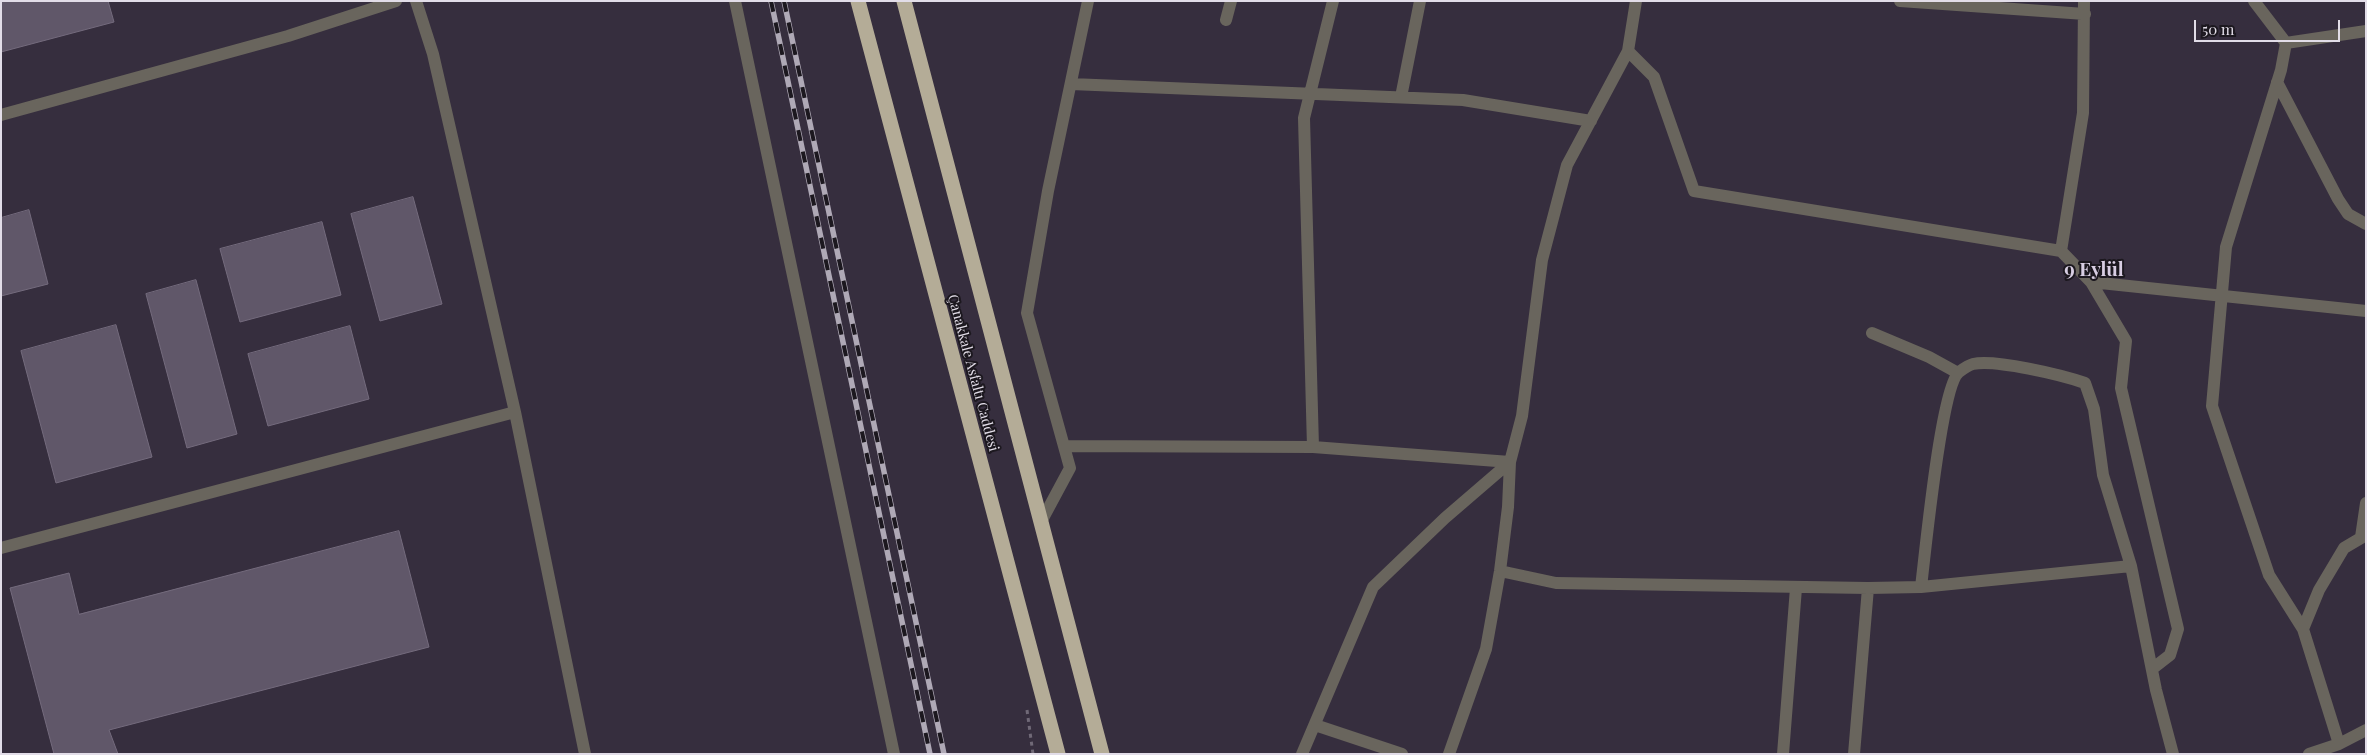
<!DOCTYPE html>
<html>
<head>
<meta charset="utf-8">
<style>
  body { margin:0 }
  #map { position:relative; width:2367px; height:755px; overflow:hidden; background:#362e3e; font-family:"Playfair Display",serif }
  canvas { display:block }
  .frame { position:absolute; inset:0; border:2px solid #e2dde8; pointer-events:none }
  .scale { position:absolute; left:2194px; top:20px; width:146px; height:22px; box-sizing:border-box; border:2px solid #e2dde8; border-top:0; padding-left:6px; font-size:15px; line-height:18px; white-space:nowrap; color:#e2dde8; -webkit-text-stroke:4px #1c181f; paint-order:stroke }
</style>
</head>
<body>
<div id="map">
<canvas width="2367" height="755"></canvas>
<div class="frame"></div>
<div class="scale">50 m</div>
</div>
<script>
const g = document.querySelector('canvas').getContext('2d');
g.lineJoin = 'round';
function fill(path, color) {
  g.fillStyle = color;
  g.fill(path, 'evenodd');
}
function trace(path, color, width, dash) {
  g.strokeStyle = color;
  g.lineWidth = width;
  g.lineCap = dash ? 'butt' : 'round';
  g.setLineDash(dash || []);
  g.stroke(path);
}
function write(font, color, halo, rows, align = 'center') {
  g.font = font + ' "Playfair Display",serif';
  g.lineWidth = 4;
  g.setLineDash([]);
  g.textBaseline = 'middle';
  g.strokeStyle = halo;
  g.fillStyle = color;
  for (const [text, x, y, turn = 0] of rows) {
    g.save();
    g.translate(x, y);
    g.rotate((+turn || 0) * Math.PI / 180);
    g.textAlign = isNaN(turn) ? turn : align;
    if (halo) g.strokeText(text, 0, 0);
    g.fillText(text, 0, 0);
    g.restore();
  }
}
const building = new Path2D(`
  M 1,1 L 108,1 L 114,22 L 1,52 Z
  M 413,197 L 442,304 L 380,321 L 351,214 Z
  M 29,210 L 48,284 L 1,296 L 1,218 Z
  M 322,222 L 341,295 L 240,322 L 220,249 Z
  M 196,280 L 237,434 L 187,448 L 146,294 Z
  M 116,325 L 152,457 L 56,483 L 21,351 Z
  M 350,326 L 369,399 L 268,426 L 248,354 Z
  M 399,531 L 429,647 L 109,730 L 118,754 L 54,754 L 10,588 L 69,573 L 79,614 Z`);
fill(building, '#605769');
trace(building, '#746b7d', 1);
trace(new Path2D(`
  M 1027,710 L 1033,754`), '#706977', 3, [4, 4]);
trace(new Path2D(`
  M 416,1 L 433,54 L 515,412 L 585,754
  M 735,1 L 894,754
  M 1900,1 L 2085,14
  M 2254,1 L 2286,43 L 2281,70 L 2226,247 L 2212,406 L 2269,575 L 2303,629
  M 1226,20 L 1231,1
  M 2286,43 L 2366,31
  M 1628,51 L 1654,77 L 1694,191 L 2061,251 L 2091,282 L 2366,311
  M 2277,82 L 2338,199 L 2348,214 L 2366,224
  M 1071,84 L 1463,100 L 1591,121
  M 1401,97 L 1420,1
  M 1,115 L 288,36 L 396,1
  M 2061,251 L 2083,113 L 2084,1
  M 2091,282 L 2126,341 L 2121,388 L 2178,629 L 2170,655 L 2152,669
  M 1872,333 L 1929,357 L 1958,373
  M 1064,446 L 1313,447 L 1510,462 L 1508,507 L 1500,571 L 1486,649 L 1449,754
  M 1313,447 L 1304,118 L 1333,1
  M 1041,522 L 1070,468 L 1027,313 L 1048,191 L 1088,1
  M 2361,537 L 2366,503
  M 1,548 L 515,412
  M 1500,571 L 1556,583 L 1868,588 L 1921,587 L 2131,566
  M 1921,587 C 1925,555 1941,387 1959,372 C 1963,369 1969,365 1973,364 C 1995,359 2062,375 2085,383 L 2094,409 L 2103,475 L 2131,566 L 2156,690 L 2173,754
  M 1315,725 L 1402,754
  M 2339,744 L 2303,629 L 2319,590 L 2344,548 L 2366,535
  M 1302,754 L 1373,587 L 1445,518 L 1510,462 L 1522,416 L 1542,260 L 1567,165 L 1628,51 L 1636,1
  M 1783,754 L 1796,588
  M 1854,754 L 1868,588
  M 2309,754 L 2339,744 L 2366,730`), '#69655d', 12);
trace(new Path2D(`
  M 858,1 L 1058,754
  M 904,1 L 1102,754`), '#b4ac97', 15);
const rail = new Path2D(`
  M 771,1 L 930,754
  M 784,1 L 944,754`);
trace(rail, '#afa9b6', 5.5);
trace(rail, '#1c181f', 4, [11]);
write('14px', '#e2dde8', '#1c181f', [
  ["Çanakkale Asfaltı Caddesi",973,373,75]
]);
write('bold 19px', '#d8cee3', '#1c181f', [
  ["9 Eylül",2094,270]
]);
</script>
</body>
</html>
